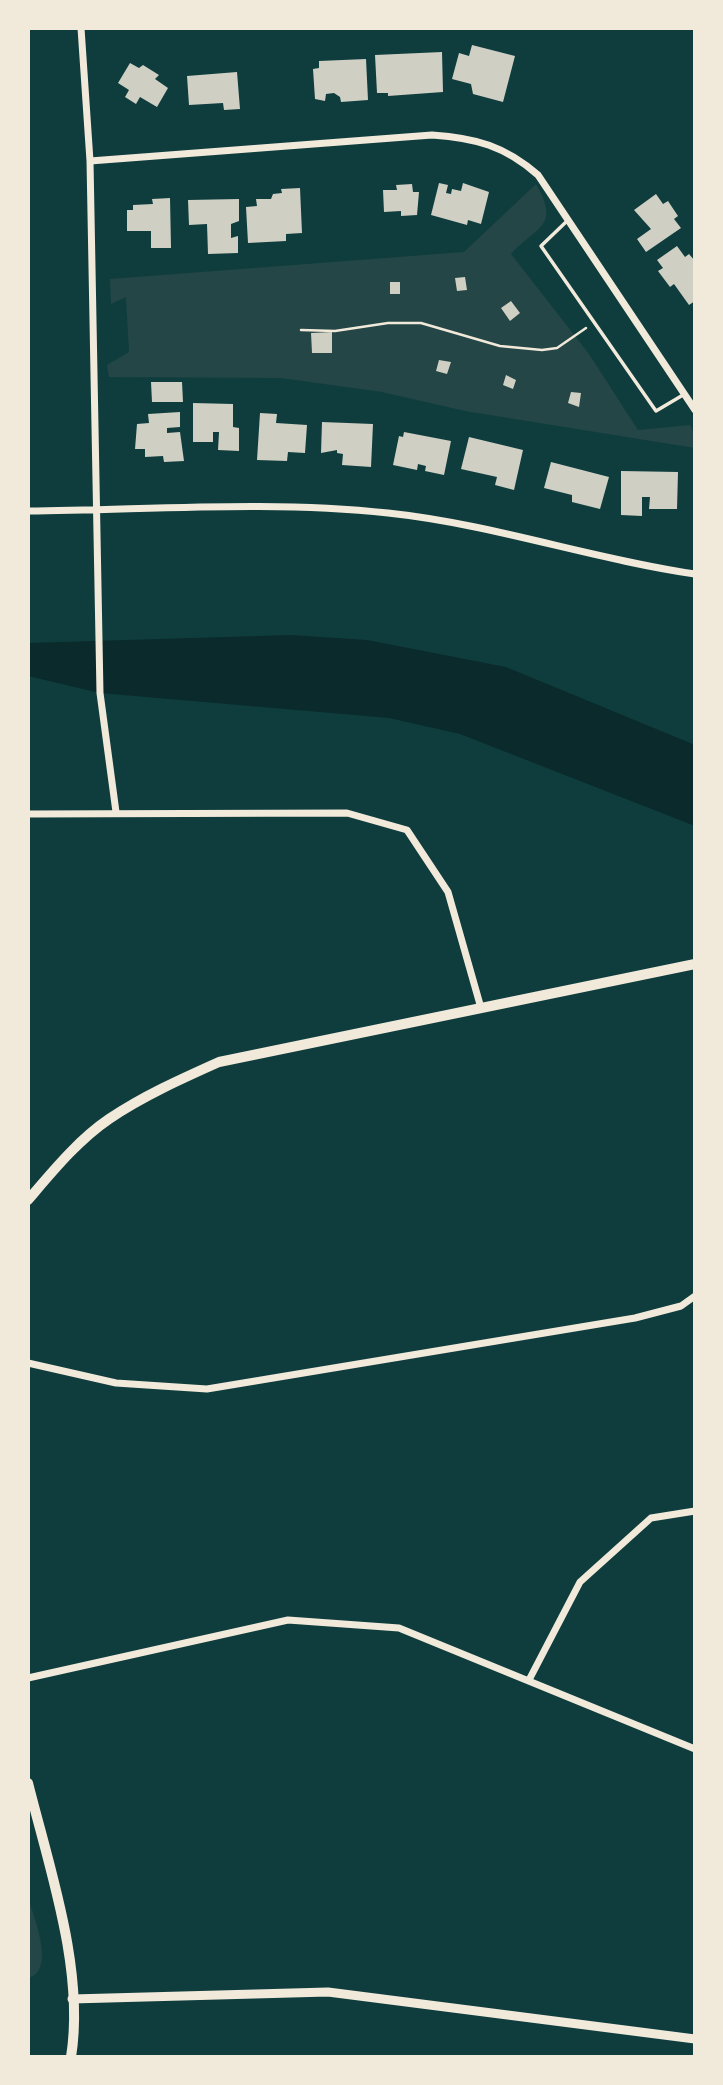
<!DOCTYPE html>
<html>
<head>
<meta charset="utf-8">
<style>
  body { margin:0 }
  #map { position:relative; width:723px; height:2085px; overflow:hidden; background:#0f3d3e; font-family:Lato,sans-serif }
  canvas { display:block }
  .frame { position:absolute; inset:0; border:30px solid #f1e9da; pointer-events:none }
</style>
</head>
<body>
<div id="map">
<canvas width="723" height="2085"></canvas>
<div class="frame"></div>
</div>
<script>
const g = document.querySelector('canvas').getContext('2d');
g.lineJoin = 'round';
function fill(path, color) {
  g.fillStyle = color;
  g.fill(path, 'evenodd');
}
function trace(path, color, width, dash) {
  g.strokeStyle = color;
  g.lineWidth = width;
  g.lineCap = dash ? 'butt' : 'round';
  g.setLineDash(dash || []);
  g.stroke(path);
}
fill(new Path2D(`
  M 536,184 C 560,227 539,224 511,254 L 589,354 L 638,430 L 690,425 L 695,436 L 695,448 L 465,411 L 382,392 L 281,378 L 109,377 L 107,365 L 129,352 L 126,297 L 111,304 L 110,279 L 464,252 Z
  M 28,1896 C 33,1917 57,1970 28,1978 Z`), '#244646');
fill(new Path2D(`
  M 291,635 L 367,640 L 506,667 L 695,745 L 695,826 L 460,734 L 389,718 L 100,693 L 28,676 L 28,643 Z`), '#0a2a2b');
fill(new Path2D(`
  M 472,45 L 515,56 L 503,102 L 473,94 L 471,84 L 452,79 L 459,53 L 469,56 Z
  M 442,52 L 443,92 L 388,96 L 388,93 L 377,93 L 375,55 Z
  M 366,59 L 368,100 L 341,102 L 340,97 L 334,93 L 326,94 L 325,101 L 315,99 L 313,69 L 319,68 L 319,61 Z
  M 130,63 L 139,68 L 143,65 L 159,75 L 155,79 L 168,88 L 157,107 L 140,97 L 136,104 L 125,97 L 129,90 L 118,83 Z
  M 237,72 L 240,109 L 224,110 L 223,103 L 189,105 L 187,76 Z
  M 439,183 L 448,185 L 446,193 L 451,194 L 452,189 L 461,191 L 463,183 L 489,192 L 481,224 L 468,220 L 467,225 L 431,215 Z
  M 412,184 L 413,192 L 419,192 L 417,215 L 401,216 L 401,211 L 384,212 L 383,190 L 397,190 L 396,185 Z
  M 300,188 L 302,233 L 286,234 L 286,241 L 248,243 L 246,207 L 257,206 L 256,199 L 271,199 L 273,194 L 282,193 L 281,189 Z
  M 656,194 L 663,204 L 668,201 L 678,216 L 674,219 L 681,228 L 646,252 L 637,239 L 651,229 L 634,210 Z
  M 170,198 L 171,248 L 151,248 L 151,231 L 127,231 L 127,210 L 133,210 L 133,205 L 153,204 L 152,199 Z
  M 239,199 L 239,221 L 231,224 L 231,238 L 238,236 L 238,253 L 208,254 L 207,224 L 189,225 L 188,200 Z
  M 677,246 L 685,257 L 689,254 L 695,261 L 695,301 L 689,305 L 674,284 L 670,287 L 658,271 L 663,268 L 657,260 Z
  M 465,277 L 467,290 L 457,291 L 455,278 Z
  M 390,282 L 400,282 L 400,294 L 390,294 Z
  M 511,301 L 520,313 L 510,321 L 501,308 Z
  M 332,332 L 332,353 L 312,353 L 311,333 Z
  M 439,360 L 451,362 L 447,374 L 436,371 Z
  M 506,375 L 516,380 L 513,389 L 503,385 Z
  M 151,382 L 182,382 L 183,402 L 152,402 Z
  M 571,392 L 581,393 L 579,407 L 568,403 Z
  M 193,403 L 233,404 L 233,427 L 239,428 L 239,451 L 218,450 L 219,432 L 213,432 L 213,442 L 193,442 Z
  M 180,412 L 180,427 L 167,428 L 167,433 L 180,432 L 184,461 L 164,462 L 163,456 L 145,457 L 145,449 L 135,449 L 137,424 L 149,423 L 148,414 Z
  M 260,413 L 277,414 L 276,423 L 307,425 L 305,453 L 288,452 L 287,461 L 257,460 Z
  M 322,422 L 373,424 L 371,467 L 342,465 L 343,454 L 337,453 L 337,450 L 321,453 Z
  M 404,432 L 451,441 L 444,475 L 425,471 L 426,466 L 418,464 L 417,470 L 393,465 L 399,436 L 403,437 Z
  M 469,437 L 523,450 L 514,490 L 495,485 L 497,477 L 461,469 Z
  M 551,462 L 609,477 L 600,509 L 572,502 L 572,495 L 544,488 Z
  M 621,471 L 678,472 L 677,509 L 649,509 L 650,497 L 642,497 L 642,516 L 621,515 Z`), '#cfcfc3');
trace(new Path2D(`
  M 301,330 L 335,331 L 388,323 L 421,323 L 500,346 L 542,350 L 557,348 L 586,328`), '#f1e9da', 2.5);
trace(new Path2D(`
  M 567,221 L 541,246 L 656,411 L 683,395`), '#f1e9da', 3.5);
trace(new Path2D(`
  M 81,28 L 90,161 L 100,693 L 116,812
  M 90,161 L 432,135 C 476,138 505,146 538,175 L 695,410
  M 28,511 C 148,510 269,500 388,513 C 492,524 592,559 695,574
  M 28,814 L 347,813 L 407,830 L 448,892 L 481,1008
  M 28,1363 L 116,1383 L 207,1389 L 635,1318 L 681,1306 L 695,1296
  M 28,1678 L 288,1620 L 399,1628 L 695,1749
  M 529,1680 L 580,1582 L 651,1518 L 695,1511`), '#f1e9da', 7);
trace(new Path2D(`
  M 72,1999 L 328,1992 L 695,2039`), '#f1e9da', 9);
trace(new Path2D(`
  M 28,1200 C 52,1172 78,1140 109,1119 C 143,1096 181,1079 219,1062 L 695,964
  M 28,1783 C 49,1867 85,1970 71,2057`), '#f1e9da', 10);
</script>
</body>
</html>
